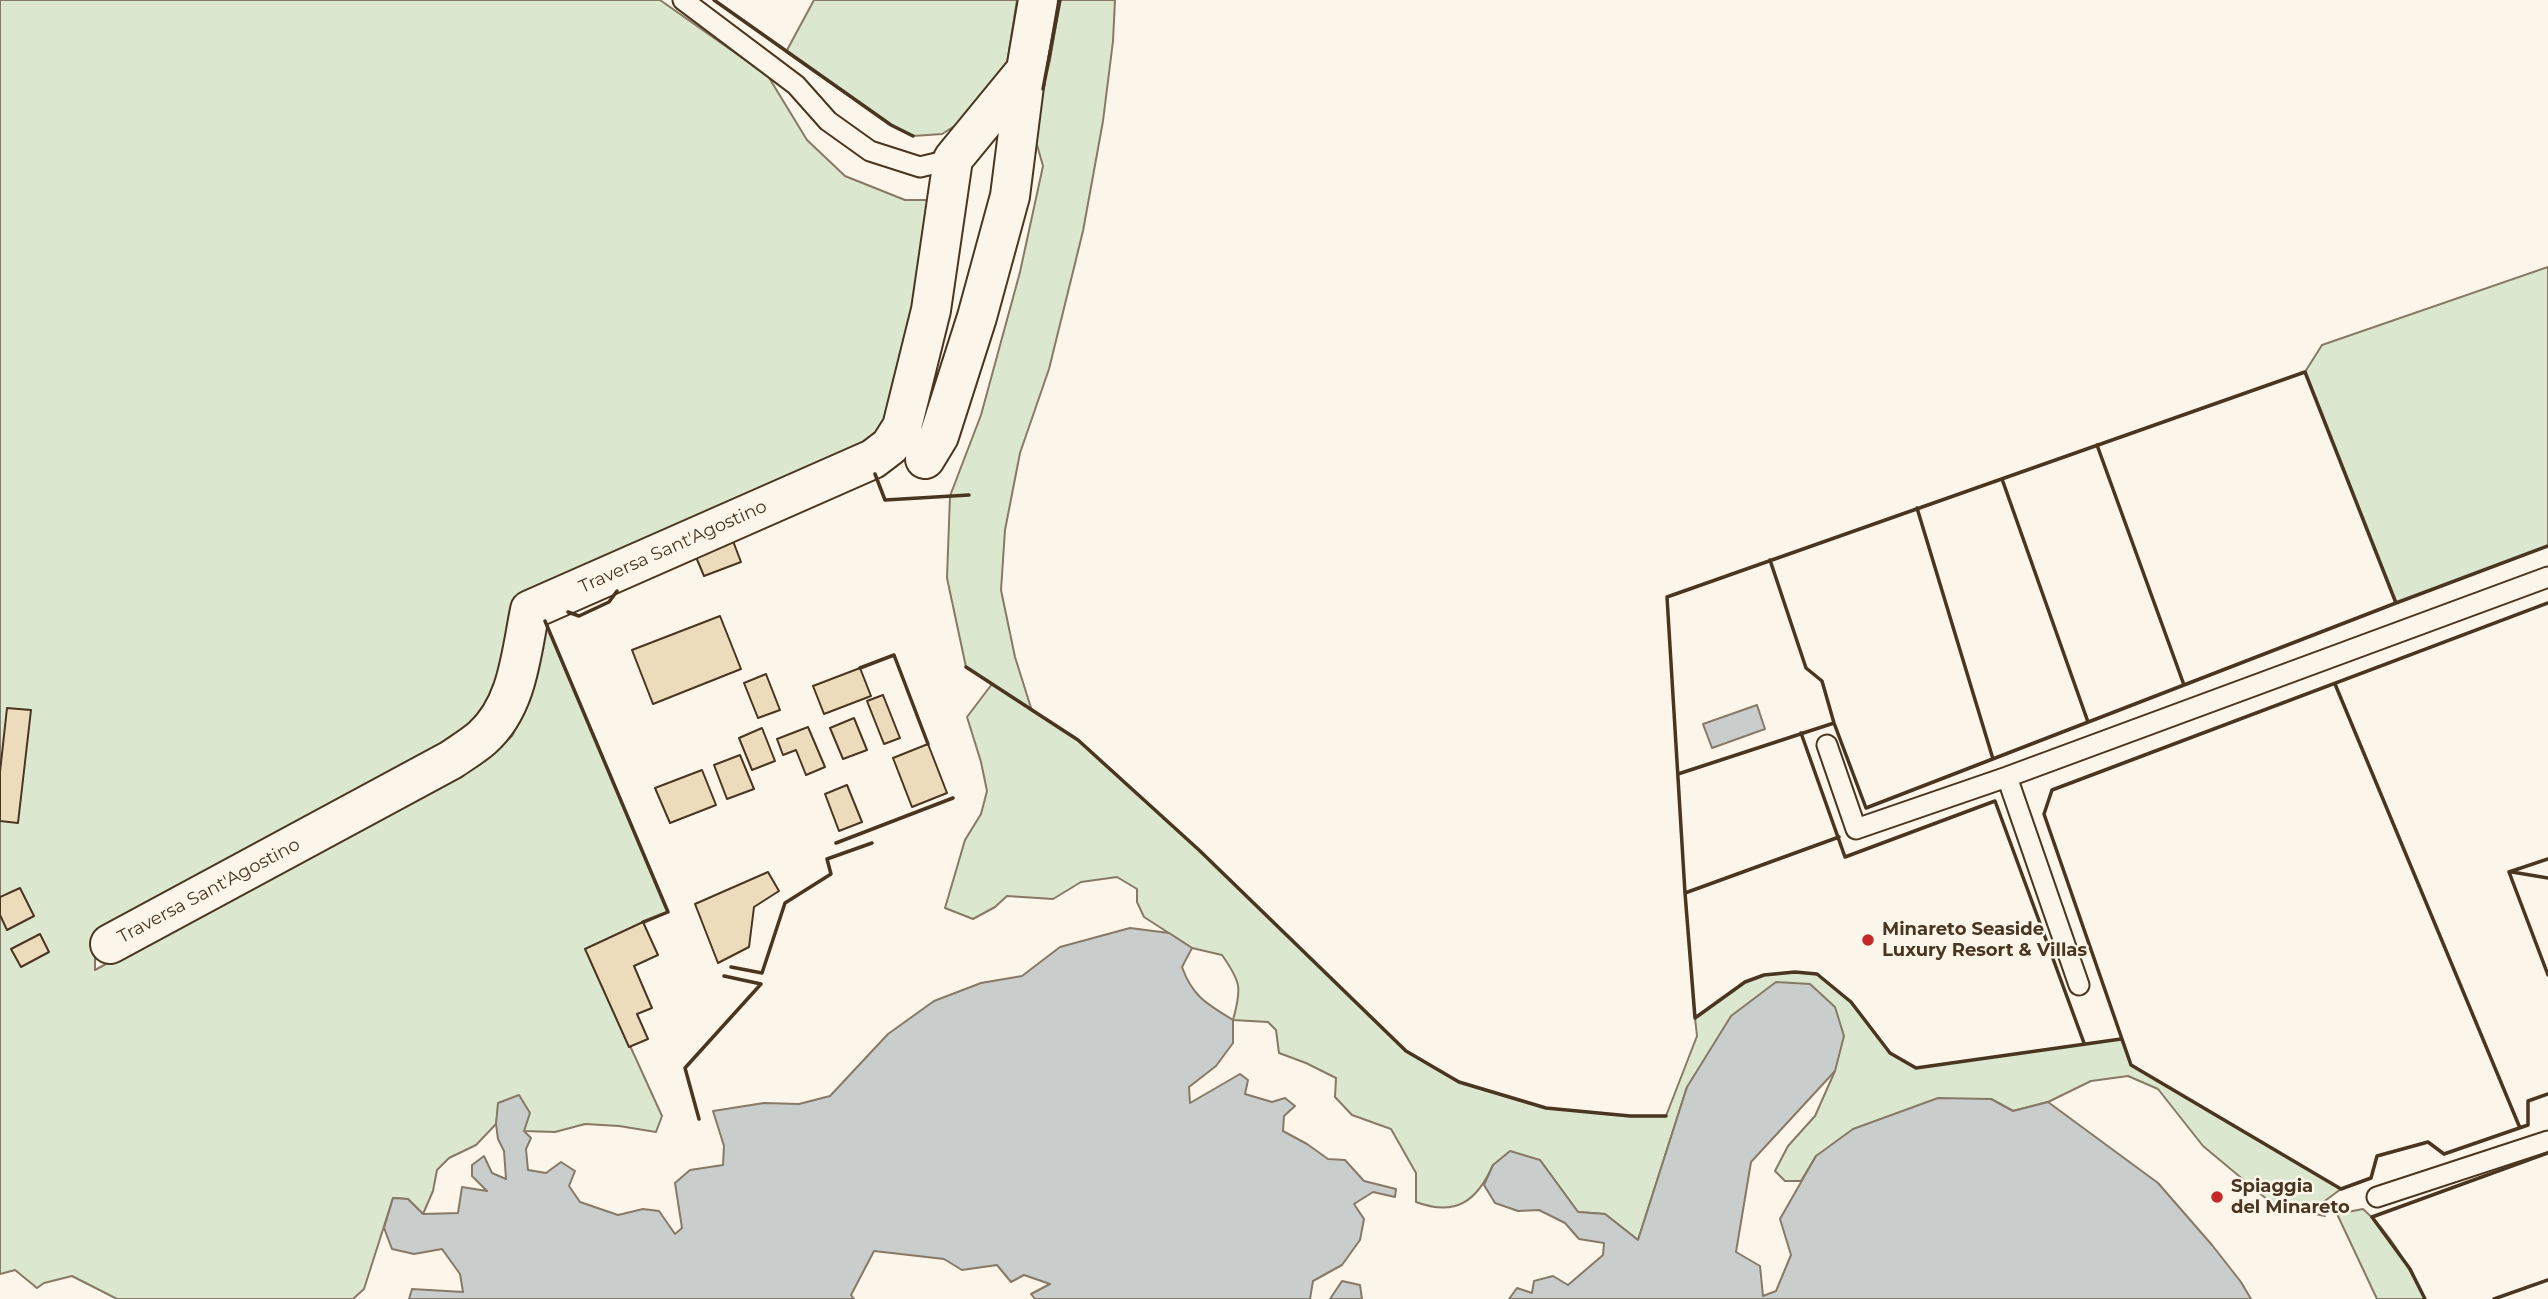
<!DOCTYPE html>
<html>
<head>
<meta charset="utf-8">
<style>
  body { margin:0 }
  canvas { display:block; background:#fbf6e9 }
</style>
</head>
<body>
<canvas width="2548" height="1299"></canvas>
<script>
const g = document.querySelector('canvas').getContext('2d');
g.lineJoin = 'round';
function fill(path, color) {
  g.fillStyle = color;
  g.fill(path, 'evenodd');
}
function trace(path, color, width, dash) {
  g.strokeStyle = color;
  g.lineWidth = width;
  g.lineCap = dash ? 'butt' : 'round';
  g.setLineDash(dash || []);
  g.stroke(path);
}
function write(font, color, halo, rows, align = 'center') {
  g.font = font + ' Montserrat,sans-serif';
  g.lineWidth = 5;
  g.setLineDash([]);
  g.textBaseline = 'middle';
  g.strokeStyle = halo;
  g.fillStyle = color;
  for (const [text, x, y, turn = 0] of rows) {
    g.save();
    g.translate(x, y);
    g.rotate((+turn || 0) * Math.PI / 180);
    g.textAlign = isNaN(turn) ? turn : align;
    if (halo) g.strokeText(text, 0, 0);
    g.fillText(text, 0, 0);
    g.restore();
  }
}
const green = new Path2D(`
  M 0,0 L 660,0 L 768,76 L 807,140 L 845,176 L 905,200 L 937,200 L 896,407 L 873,447 L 521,596 L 494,703 L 466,731 L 95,934 L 95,970 L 492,754 L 512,736 L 530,700 L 535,634 L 545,621 L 668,912 L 586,949 L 662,1116 L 656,1132 L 619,1126 L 585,1124 L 555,1132 L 524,1131 L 499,1103 L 496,1124 L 476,1145 L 449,1158 L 437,1170 L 433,1191 L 423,1214 L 408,1199 L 393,1198 L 364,1289 L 353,1299 L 117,1299 L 72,1276 L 44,1283 L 37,1288 L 15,1270 L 0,1274 Z
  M 814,0 L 1017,0 L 1006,70 L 964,120 L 942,134 L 913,136 L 891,125 L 786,52 Z
  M 1060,0 L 1115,0 L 1113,41 L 1103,121 L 1083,231 L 1049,369 L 1020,453 L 1005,530 L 1001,590 L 1015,657 L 1032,711 L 1078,740 L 1199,850 L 1406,1051 L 1459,1082 L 1546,1108 L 1630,1116 L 1666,1116 L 1697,1036 L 1695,1018 L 1745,982 L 1764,975 L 1794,972 L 1817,974 L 1851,1002 L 1890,1053 L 1916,1068 L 2121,1039 L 2131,1065 L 2341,1189 L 2322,1203 L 2325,1216 L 2306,1212 L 2281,1211 L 2203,1146 L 2158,1089 L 2128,1076 L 2091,1081 L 2048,1102 L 2013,1111 L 1991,1099 L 1816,1156 L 1801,1181 L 1785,1181 L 1775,1171 L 1788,1146 L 1815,1116 L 1835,1071 L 1687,1087 L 1638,1240 L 1605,1214 L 1578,1212 L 1540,1160 L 1493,1165 C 1477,1201 1456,1217 1416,1202 L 1416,1173 L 1391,1129 L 1352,1115 L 1335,1097 L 1336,1078 L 1306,1063 L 1279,1053 L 1276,1030 L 1268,1022 L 1233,1020 C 1242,988 1241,982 1222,955 L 1192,948 L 1144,917 L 1137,902 L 1137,889 L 1117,877 L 1081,882 L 1053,899 L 1007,896 L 995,907 L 973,919 L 945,908 L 965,840 L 981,814 L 987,791 L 981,762 L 967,717 L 992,684 L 966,667 L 947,578 L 950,496 L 981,415 L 1020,272 L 1043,166 L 1033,131 L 1050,60 Z
  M 2548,267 L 2548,546 L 2396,603 L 2305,372 L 2322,345 Z
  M 2363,1209 C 2390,1232 2409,1268 2425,1299 L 2377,1299 L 2337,1214 Z`);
fill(green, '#dce7d0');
trace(green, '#887966', 2);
const water = new Path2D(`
  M 1757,705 L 1765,729 L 1712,748 L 1703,724 Z
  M 1130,928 L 1169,933 L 1192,948 L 1182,967 C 1192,996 1207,1004 1233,1020 L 1233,1043 L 1216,1066 L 1189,1087 L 1190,1103 L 1240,1074 L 1248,1080 L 1245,1094 L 1272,1102 L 1285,1098 L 1295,1106 L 1284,1116 L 1283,1131 L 1307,1144 L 1328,1159 L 1345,1160 L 1364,1181 L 1396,1189 L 1395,1197 L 1373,1192 L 1354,1204 L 1364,1219 L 1360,1240 L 1342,1265 L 1313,1281 L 1310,1299 L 1035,1299 L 1031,1294 L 1050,1284 L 1024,1275 L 1011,1282 L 997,1265 L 962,1270 L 944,1259 L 874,1251 L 851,1295 L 854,1299 L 409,1299 L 412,1289 L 463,1292 L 460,1274 L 442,1249 L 414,1254 L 392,1249 L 384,1228 L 393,1198 L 408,1199 L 423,1214 L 458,1213 L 462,1187 L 487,1191 L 472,1176 L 472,1165 L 484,1156 L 492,1173 L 506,1179 L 504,1151 L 498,1139 L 496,1124 L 498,1103 L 519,1095 L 530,1113 L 524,1131 L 531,1138 L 526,1149 L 528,1170 L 546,1173 L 561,1162 L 575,1171 L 569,1186 L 580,1202 L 618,1215 L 643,1209 L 659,1211 L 675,1234 L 682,1228 L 675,1183 L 690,1170 L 723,1165 L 724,1146 L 713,1111 L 764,1103 L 799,1104 L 830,1096 L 888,1034 L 934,1001 L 981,983 L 1022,976 L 1060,947 Z
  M 1776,982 L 1810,984 L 1835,1007 L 1844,1036 L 1835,1071 L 1751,1162 L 1736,1252 L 1760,1266 L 1763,1296 L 1776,1291 L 1791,1255 L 1780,1219 L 1816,1156 L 1853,1129 L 1938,1098 L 1991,1099 L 2013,1111 L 2048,1102 L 2158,1183 L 2212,1245 L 2241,1282 L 2251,1299 L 1509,1299 L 1517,1288 L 1532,1293 L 1534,1281 L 1553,1276 L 1568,1285 L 1603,1255 L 1604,1243 L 1579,1239 L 1565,1223 L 1539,1210 L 1518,1211 L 1495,1203 L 1484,1185 L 1493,1165 L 1510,1151 L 1540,1160 L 1578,1212 L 1605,1214 L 1638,1240 L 1687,1087 L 1731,1016 Z
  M 1342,1281 L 1360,1285 L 1362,1299 L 1330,1299 Z`);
fill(water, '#c9cecd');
trace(water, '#887966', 2);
const building = new Path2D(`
  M 733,541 L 741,562 L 704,576 L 696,557 Z
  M 720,616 L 741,669 L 653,704 L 632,650 Z
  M 860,668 L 871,696 L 824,714 L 813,686 Z
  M 766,674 L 780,710 L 758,718 L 744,683 Z
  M 883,695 L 900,738 L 884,744 L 867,701 Z
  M 7,708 L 31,710 L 18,823 L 0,821 L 0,772 Z
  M 854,718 L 867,750 L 843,759 L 830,728 Z
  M 808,727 L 825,767 L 806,775 L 796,750 L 783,755 L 777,739 Z
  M 762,728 L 775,761 L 752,770 L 739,738 Z
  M 928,744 L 947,793 L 912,807 L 893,758 Z
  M 740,755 L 754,789 L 727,799 L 714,765 Z
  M 702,770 L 716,805 L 670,823 L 655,788 Z
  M 847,785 L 862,822 L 839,831 L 825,794 Z
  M 768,872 L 779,891 L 754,907 L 749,947 L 718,963 L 695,904 Z
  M 20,888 L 34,916 L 7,930 L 0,915 L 0,897 Z
  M 643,922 L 658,955 L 634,966 L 652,1008 L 637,1014 L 648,1039 L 629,1047 L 585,949 Z
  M 40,934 L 49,952 L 21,967 L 11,949 Z`);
fill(building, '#ecdcbc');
trace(building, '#4a3520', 2);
const service = new Path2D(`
  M 683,0 L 796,85 L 828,121 L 870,151 L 920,167 L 953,159
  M 1827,745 L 1856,829 L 2007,777 L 2548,577
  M 2007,777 L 2079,985
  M 2377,1197 L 2548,1141`);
const minor = new Path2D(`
  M 925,459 L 939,436 L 977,317 L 1010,196 L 1026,70
  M 110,944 L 451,760 C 461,753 473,746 482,738 C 518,706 521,654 530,610 L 873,459 L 890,446 L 902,427 L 931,310 L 953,159 L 1026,70 L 1038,0`);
trace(service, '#4a3520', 23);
trace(minor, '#4a3520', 42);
trace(service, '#fbf6e9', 19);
trace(minor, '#fbf6e9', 38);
trace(new Path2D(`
  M 714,0 L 891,125 L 913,136
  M 1043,89 L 1060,0
  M 2097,445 L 2184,685
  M 875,474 L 885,500 L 969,495
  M 2002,479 L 2088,722
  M 1917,508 L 1993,759
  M 1770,560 L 1806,668 L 1822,681 L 1834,723 L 1866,808 L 2396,603 L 2548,546
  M 2548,603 L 2052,790 L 2044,814 L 2131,1065 L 2341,1189 L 2371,1178 L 2377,1156 L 2428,1142 L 2444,1154 L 2528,1125 L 2528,1101 L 2548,1094
  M 568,612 L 579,616 L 609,602 L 617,591
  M 545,621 L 668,912 L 643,922
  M 966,667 L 1078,740 L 1199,850 L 1406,1051 L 1459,1082 L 1546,1108 L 1630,1116 L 1666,1116
  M 860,668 L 894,655 L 928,744
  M 2335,684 L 2520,1128
  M 1801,733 L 1845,857 L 1995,801 L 2084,1043
  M 1678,774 L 1834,723
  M 836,843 L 953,798
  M 2548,859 L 2509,872 L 2548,975
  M 2512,872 L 2548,878
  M 1685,893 L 1839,837
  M 731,967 L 762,973 L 785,903 L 831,874 L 827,859 L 872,843
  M 2121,1039 L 1916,1068 L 1890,1053 L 1851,1002 L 1817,974 L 1795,972 L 1764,975 L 1745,982 L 1695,1018 L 1685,893 L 1667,597 L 2305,372 L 2396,603
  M 699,1119 L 685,1068 L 761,984 L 724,976
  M 2425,1299 L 2410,1269 L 2372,1217 L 2548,1153
  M 2494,1299 L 2548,1280`), '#4a3520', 3.5);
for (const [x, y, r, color] of [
  [1868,940,7,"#c62828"],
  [2217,1197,7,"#c62828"]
]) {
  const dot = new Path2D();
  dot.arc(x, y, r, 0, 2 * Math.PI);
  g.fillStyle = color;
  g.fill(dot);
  trace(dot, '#fbf6e9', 2.5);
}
write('18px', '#4a3520', '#fbf6e9', [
  ["Traversa Sant'Agostino",673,547,-24],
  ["Traversa Sant'Agostino",209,891,-28]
]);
write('bold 18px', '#4a3520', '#fbf6e9', [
  ["Minareto Seaside",1882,930],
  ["Luxury Resort & Villas",1882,951],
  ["Spiaggia",2231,1187],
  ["del Minareto",2231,1208]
], 'left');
</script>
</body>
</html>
